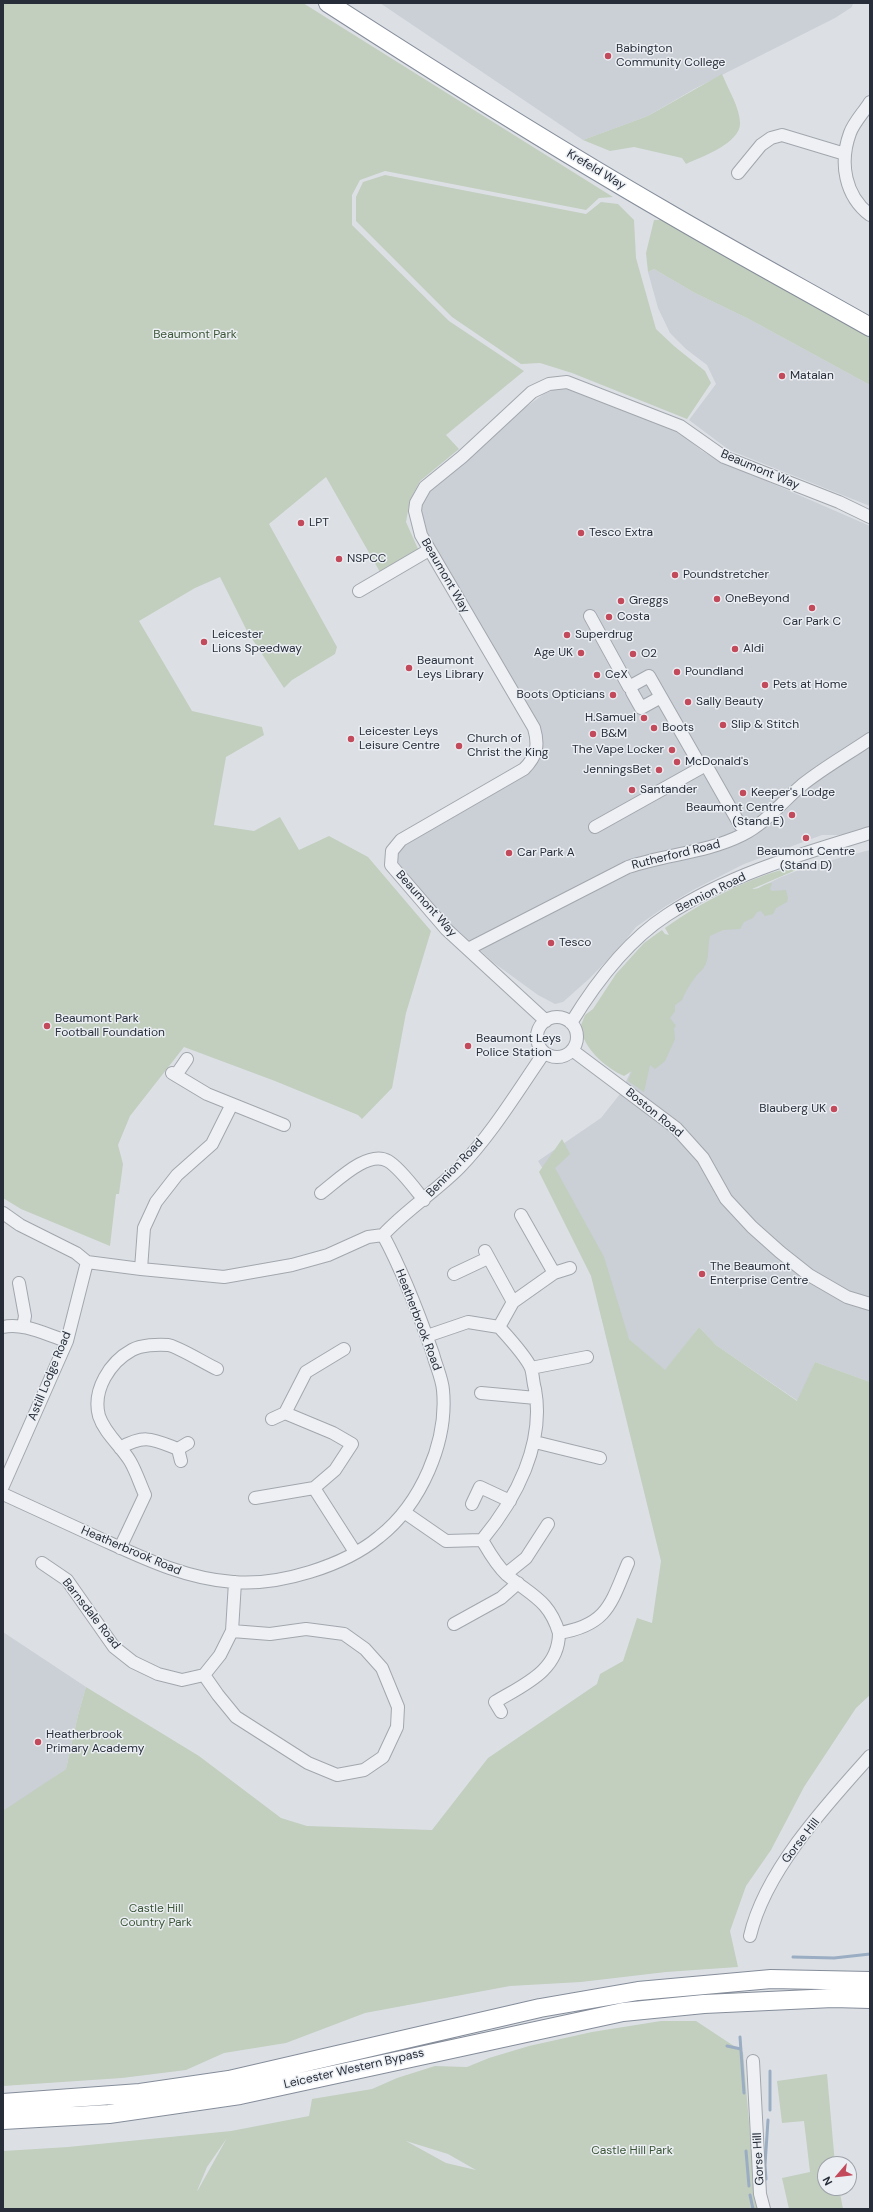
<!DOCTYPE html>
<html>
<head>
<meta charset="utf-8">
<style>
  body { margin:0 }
  #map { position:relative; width:873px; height:2212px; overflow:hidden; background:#dce0e5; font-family:"DM Sans",sans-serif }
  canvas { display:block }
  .frame { position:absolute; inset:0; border:4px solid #272e3a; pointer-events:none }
  .north { position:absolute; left:817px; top:2156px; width:40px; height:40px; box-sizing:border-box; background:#ebeff3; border:1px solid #9da2a9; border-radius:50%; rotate:242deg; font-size:11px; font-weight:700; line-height:16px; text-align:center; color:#272e3a }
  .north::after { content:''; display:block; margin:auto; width:14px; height:18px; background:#c24a5b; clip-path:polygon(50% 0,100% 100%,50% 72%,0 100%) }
</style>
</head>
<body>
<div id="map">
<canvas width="873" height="2212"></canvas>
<div class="frame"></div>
<div class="north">N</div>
</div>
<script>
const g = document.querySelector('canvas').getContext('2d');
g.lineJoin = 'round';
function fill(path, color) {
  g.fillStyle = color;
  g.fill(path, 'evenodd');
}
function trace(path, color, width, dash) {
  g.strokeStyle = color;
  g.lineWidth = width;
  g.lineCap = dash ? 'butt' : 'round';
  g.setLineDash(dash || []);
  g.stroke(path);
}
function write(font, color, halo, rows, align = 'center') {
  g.font = font + ' "DM Sans",sans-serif';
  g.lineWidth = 3;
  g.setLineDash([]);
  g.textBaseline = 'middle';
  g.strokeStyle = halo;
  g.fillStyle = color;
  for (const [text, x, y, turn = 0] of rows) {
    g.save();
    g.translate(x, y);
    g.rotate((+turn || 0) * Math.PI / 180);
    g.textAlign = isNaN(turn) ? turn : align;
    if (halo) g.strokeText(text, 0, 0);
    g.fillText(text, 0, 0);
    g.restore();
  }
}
fill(new Path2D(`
  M 380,3 L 853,3 L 852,7 L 835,18 L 694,89 L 648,116 L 583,140 Z
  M 654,269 L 695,293 L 749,319 L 870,385 L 870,506 L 729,450 L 689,420 L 716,384 L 707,365 L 686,349 L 670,333 L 658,308 L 648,272 Z
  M 558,388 L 568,388 L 676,429 L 702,451 L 716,459 L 870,526 L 870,827 L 858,832 L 838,835 L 822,835 L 744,864 L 693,890 L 666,906 L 636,927 L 619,948 L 590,978 L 563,1002 L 555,1004 L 538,995 L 494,963 L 440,914 L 397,861 L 397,854 L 402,847 L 525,776 L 534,768 L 539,759 L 543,748 L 541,735 L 451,573 L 426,535 L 420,509 L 429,491 L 515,415 L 544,394 Z
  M 870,850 L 870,1382 L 815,1362 L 798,1401 L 716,1345 L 699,1327 L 665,1371 L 629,1339 L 550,1180 L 538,1161 L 601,1118 L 620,1094 L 657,1016 L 684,932 L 720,908 L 779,878 L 809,866 Z
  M 3,1632 L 86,1687 L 78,1715 L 66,1769 L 3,1813 Z`), '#cbcfd6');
fill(new Path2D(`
  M 3,3 L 303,3 L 613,197 L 599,198 L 586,210 L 385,171 L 360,180 L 352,195 L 352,225 L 449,321 L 524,371 L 446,435 L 459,449 L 420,481 L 410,500 L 406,522 L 418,549 L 380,572 L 326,477 L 269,524 L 337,647 L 335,654 L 292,680 L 284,688 L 247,631 L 220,577 L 195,588 L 139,621 L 192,711 L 262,727 L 264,735 L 226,757 L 214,825 L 254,831 L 280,817 L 299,850 L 329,836 L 368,857 L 431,931 L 406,1013 L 392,1088 L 362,1119 L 358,1115 L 275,1081 L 184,1047 L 130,1116 L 118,1145 L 123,1164 L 119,1194 L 116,1194 L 110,1246 L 21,1209 L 3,1198 Z
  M 722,74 C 728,89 740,108 740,123 C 741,143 701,157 686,164 L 682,158 L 634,147 L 610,151 L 583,140 L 648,116 Z
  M 385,175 L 586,214 L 601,202 L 618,204 L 634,220 L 636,258 L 656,329 L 674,346 L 705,371 L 711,383 L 687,419 L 572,373 L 540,363 L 521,364 L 452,317 L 356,221 L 356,197 L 363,182 Z
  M 663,216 L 870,332 L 870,385 L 749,319 L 695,293 L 654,269 L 648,272 L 646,253 L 654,220 L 659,220 Z
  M 795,866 L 796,870 L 752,889 C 759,890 764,883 772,883 L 770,889 L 772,891 L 786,890 L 788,898 L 787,902 L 776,908 L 773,914 L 765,916 L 761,911 L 757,912 L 753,918 L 744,922 L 740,929 L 723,930 L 710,936 C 707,946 710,959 704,967 C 702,971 698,973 696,976 C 690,984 685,992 682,1000 L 675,1005 L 675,1011 L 670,1018 L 676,1026 L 674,1028 L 675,1039 L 665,1061 L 655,1069 L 650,1065 L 644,1092 L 628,1081 L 632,1071 L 624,1076 C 606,1068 581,1047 581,1025 L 585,1015 L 593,1009 L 616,974 L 644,943 L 662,930 L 665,934 L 669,935 L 665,928 C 703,901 748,878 795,866 Z
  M 562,1139 L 570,1154 L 555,1168 L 604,1257 L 629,1339 L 665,1370 L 699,1327 L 716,1345 L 797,1401 L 815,1362 L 870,1382 L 870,1695 L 856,1708 L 804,1787 L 771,1850 L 746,1886 L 730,1931 L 738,1967 L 666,1972 L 581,1982 L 510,1986 L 365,2013 L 286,2043 L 224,2053 L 186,2070 L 122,2078 L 3,2086 L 3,1811 L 66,1769 L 78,1715 L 86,1687 L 199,1756 L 281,1818 L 307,1826 L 432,1830 L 488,1758 L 597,1684 L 600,1674 L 623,1661 L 637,1618 L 652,1623 L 661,1561 L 591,1276 L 539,1172 Z
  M 661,2021 L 696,2021 L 743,2052 L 756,2205 L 758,2195 L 761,2209 L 3,2209 L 3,2151 L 68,2147 L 231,2131 L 309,2116 L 312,2099 L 372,2089 L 397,2078 L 435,2066 L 467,2067 L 489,2058 L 529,2046 L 592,2032 ZM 227,2138 L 198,2190 L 197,2191 L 207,2167 ZM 406,2141 L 448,2154 L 476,2170 L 446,2163 Z
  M 827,2074 L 835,2164 L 825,2164 L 825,2188 L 839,2188 L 843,2209 L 789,2209 L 782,2178 L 810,2172 L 804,2121 L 782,2123 L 777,2081 Z`), '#c2cebe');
trace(new Path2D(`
  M 793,1957 L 834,1958 L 870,1954
  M 740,2037 L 744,2093
  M 727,2046 L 741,2049
  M 770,2071 L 770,2110
  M 746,2151 L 749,2186
  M 766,2179 L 765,2165 L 768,2120
  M 750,2195 L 753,2209`), '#9aadc3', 3);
const minor = new Path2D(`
  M 870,102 C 864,112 854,122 850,133 C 839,163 845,196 870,215
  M 738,173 L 761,145 L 771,138 L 782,135 L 845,154
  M 359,591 L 429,550
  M 590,616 L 629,687 L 649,676 L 701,767
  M 632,692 L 641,708 L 661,697
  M 595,827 L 706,765 L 740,825
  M 468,949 L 628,867 C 666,854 706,853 742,835 C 766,823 782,802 802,785 C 823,768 848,754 870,739
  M537 1037a20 20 0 1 1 40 0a20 20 0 1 1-40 0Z
  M 546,1021 L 446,929 L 391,865 L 392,851 L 401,840 L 524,769 C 537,756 539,745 534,728 L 421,535 L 415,511 L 416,503 L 425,487 L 462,457 L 532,392 L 549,384 L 567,382 L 680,426 L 724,457 L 839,502 L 870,517
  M 571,1023 C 596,982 627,941 667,915 C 728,875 801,854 870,833
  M 572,1050 L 676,1128 L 703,1158 L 726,1199 L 752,1227 L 780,1252 L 809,1275 L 847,1297 L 870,1304
  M 172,1073 L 207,1094 L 284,1125
  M 176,1075 L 187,1059
  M 321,1193 C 336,1182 368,1149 388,1161 C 400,1168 415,1189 424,1200
  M 3,1213 L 20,1225 L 76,1253 L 87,1262 L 141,1269 L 224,1277 L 292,1265 L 328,1255 L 368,1237 L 383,1235
  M 521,1215 L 554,1273
  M 383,1235 C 406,1210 435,1192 459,1168 C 492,1134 517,1092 544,1053
  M 485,1251 L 513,1302
  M 141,1269 L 144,1228 L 156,1202 L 177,1175 L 212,1144 L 232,1104
  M 454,1274 L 488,1258
  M 19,1283 L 25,1316 L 23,1327
  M 3,1327 C 23,1322 47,1335 67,1341
  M 499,1327 L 513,1302 L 554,1273 L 570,1268
  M 344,1349 L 306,1372 L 285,1413 L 333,1433 L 352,1444 L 335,1470 L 314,1488 L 355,1552
  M 531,1368 L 587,1357
  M 481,1393 L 536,1398
  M 272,1419 L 285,1413
  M 535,1442 L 600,1458
  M 120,1448 C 145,1434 152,1439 178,1449
  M 181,1461 L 178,1449 L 188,1443
  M 3,1486 L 67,1341 L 87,1262
  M 3,1494 C 36,1509 68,1524 101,1539 C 143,1558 186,1579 233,1582 C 279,1586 344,1566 379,1537 C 421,1504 448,1442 443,1390 C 442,1378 436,1366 433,1354 C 419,1314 403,1272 383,1235
  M 255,1498 L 314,1488
  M 472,1504 L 480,1487 L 510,1501
  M 404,1512 L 446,1541 L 482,1540 C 516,1499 545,1444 535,1389 C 533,1383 533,1374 531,1368 C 525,1355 508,1337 499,1327 L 468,1322 L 427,1336
  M 482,1540 C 489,1552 496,1565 507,1575 C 532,1596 549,1600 559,1633 C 608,1625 611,1603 628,1563
  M 120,1548 L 145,1495 C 140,1484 136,1471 130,1461 C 121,1446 105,1434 99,1416 C 92,1390 110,1362 132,1350 C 141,1345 158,1344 168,1345 C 177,1346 206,1364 217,1369
  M 42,1563 L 67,1580 L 114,1647 L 133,1662 L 158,1674 L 182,1680 L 204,1675 L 220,1655 L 232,1631 L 235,1582
  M 506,1574 L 526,1558 L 548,1524
  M 454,1624 L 501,1598 L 518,1583
  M 204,1675 L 218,1695 L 236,1717 L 308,1763 L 337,1775 L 364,1770 L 383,1757 L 397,1727 L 398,1707 L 382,1668 L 365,1649 L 344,1634 L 306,1629 L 270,1634 L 232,1631
  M 501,1712 L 495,1702 C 523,1685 559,1671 559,1633
  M 750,1936 C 765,1871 826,1805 870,1756
  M 753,2061 L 760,2194 L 764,2209`);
const highway = new Path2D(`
  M 328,3 C 438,74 549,144 663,210 C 731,250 801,288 870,327
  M 3,2103 L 140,2093 L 229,2080 L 540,2008 L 638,1991 L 771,1979 L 870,1981
  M 3,2120 L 109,2114 L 240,2095 L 623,2012 L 704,2004 L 833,1998 L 870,1999`);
trace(minor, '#a2a7ae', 14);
trace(highway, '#858d9a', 20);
trace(minor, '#eff0f4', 12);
trace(highway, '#fff', 18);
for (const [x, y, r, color] of [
  [608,56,4,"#c24a5b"],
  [782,376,4,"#c24a5b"],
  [301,523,4,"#c24a5b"],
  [581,533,4,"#c24a5b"],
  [339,559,4,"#c24a5b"],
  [675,575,4,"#c24a5b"],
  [717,599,4,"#c24a5b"],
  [621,601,4,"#c24a5b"],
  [812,608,4,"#c24a5b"],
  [609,617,4,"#c24a5b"],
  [567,635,4,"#c24a5b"],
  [204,642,4,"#c24a5b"],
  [735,649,4,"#c24a5b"],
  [581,653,4,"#c24a5b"],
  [633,654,4,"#c24a5b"],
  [409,668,4,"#c24a5b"],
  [677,672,4,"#c24a5b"],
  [597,675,4,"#c24a5b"],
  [765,685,4,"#c24a5b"],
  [613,695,4,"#c24a5b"],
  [688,702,4,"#c24a5b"],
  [644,718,4,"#c24a5b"],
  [723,725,4,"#c24a5b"],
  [654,728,4,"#c24a5b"],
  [593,734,4,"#c24a5b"],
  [351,739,4,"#c24a5b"],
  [459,746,4,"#c24a5b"],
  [672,750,4,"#c24a5b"],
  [677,762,4,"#c24a5b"],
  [659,770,4,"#c24a5b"],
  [632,790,4,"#c24a5b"],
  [743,793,4,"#c24a5b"],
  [792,815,4,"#c24a5b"],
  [806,838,4,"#c24a5b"],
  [509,853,4,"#c24a5b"],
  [551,943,4,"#c24a5b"],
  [47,1026,4,"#c24a5b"],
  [468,1046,4,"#c24a5b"],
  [834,1109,4,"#c24a5b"],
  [702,1274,4,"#c24a5b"],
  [38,1742,4,"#c24a5b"]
]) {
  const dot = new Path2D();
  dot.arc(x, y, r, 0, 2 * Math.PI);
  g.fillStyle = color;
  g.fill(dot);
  trace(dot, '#ebeff3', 1.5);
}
write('12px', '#272e3a', '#ebeff3', [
  ["Babington",616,49],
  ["Community College",616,63],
  ["Matalan",790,376],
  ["LPT",309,523],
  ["Tesco Extra",589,533],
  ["NSPCC",347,559],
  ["Poundstretcher",683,575],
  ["OneBeyond",725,599],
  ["Greggs",629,601],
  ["Costa",617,617],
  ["Car Park C",812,622,"center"],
  ["Leicester",212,635],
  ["Lions Speedway",212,649],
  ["Superdrug",575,635],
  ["Aldi",743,649],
  ["Age UK",573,653,"right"],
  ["O2",641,654],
  ["Beaumont",417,661],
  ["Leys Library",417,675],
  ["Poundland",685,672],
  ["CeX",605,675],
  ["Pets at Home",773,685],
  ["Boots Opticians",605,695,"right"],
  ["Sally Beauty",696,702],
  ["H.Samuel",636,718,"right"],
  ["Slip & Stitch",731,725],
  ["Boots",662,728],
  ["Leicester Leys",359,732],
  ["Leisure Centre",359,746],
  ["B&M",601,734],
  ["Church of",467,739],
  ["Christ the King",467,753],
  ["The Vape Locker",664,750,"right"],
  ["McDonald's",685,762],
  ["JenningsBet",651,770,"right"],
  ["Santander",640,790],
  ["Keeper's Lodge",751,793],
  ["Beaumont Centre",784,808,"right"],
  ["(Stand E)",784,822,"right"],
  ["Beaumont Centre",806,852,"center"],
  ["(Stand D)",806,866,"center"],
  ["Car Park A",517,853],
  ["Tesco",559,943],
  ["Beaumont Park",55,1019],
  ["Football Foundation",55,1033],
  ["Beaumont Leys",476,1039],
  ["Police Station",476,1053],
  ["Blauberg UK",826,1109,"right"],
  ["The Beaumont",710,1267],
  ["Enterprise Centre",710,1281],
  ["Heatherbrook",46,1735],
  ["Primary Academy",46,1749]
], 'left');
write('12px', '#272e3a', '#ebeff3', [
  ["Krefeld Way",596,170,31],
  ["Beaumont Way",760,470,23],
  ["Beaumont Way",445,576,60],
  ["Rutherford Road",676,855,-14],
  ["Bennion Road",711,893,-26],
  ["Beaumont Way",426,904,48],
  ["Boston Road",654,1113,39],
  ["Bennion Road",455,1168,-46],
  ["Heatherbrook Road",418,1320,69],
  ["Astill Lodge Road",50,1376,-68],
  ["Heatherbrook Road",131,1551,23],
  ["Barnsdale Road",91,1614,52],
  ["Gorse Hill",801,1841,-52],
  ["Leicester Western Bypass",354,2069,-13],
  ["Gorse Hill",759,2159,-93]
]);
write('12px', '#3b5536', '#ebeff3', [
  ["Beaumont Park",195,335],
  ["Castle Hill",156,1909],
  ["Country Park",156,1923],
  ["Castle Hill Park",632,2151]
]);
</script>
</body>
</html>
